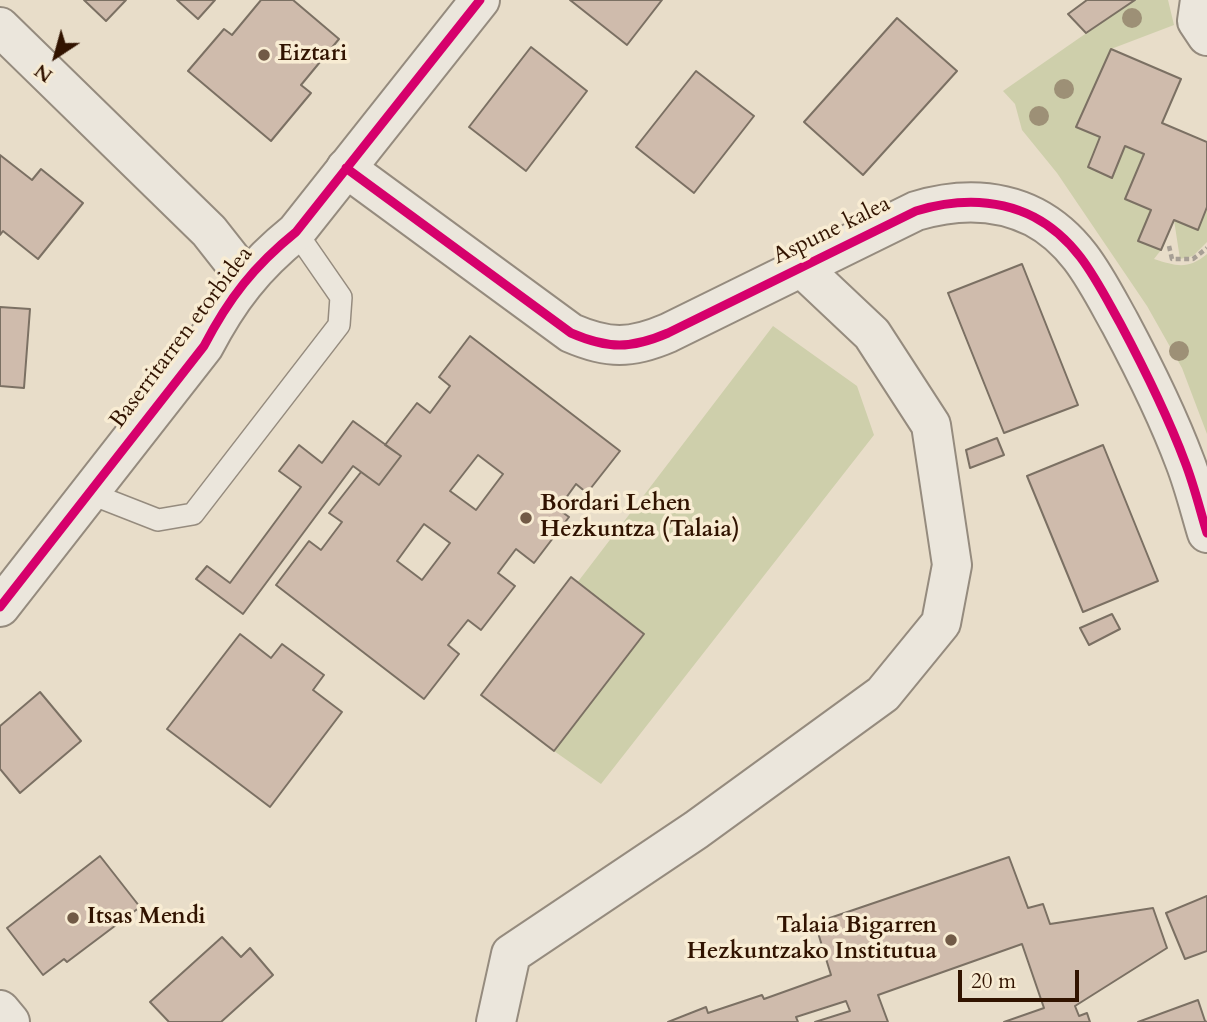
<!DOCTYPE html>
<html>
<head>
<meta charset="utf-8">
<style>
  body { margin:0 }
  #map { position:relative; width:1207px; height:1022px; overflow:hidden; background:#e8ddc9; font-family:Cardo,serif }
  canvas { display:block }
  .north { position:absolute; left:21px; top:21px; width:70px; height:70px; -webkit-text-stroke:5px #f8ecd3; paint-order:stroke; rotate:216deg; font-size:19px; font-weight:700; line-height:28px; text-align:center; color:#311300 }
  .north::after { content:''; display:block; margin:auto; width:24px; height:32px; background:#311300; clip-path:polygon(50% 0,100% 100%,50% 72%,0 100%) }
  .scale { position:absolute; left:958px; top:970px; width:121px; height:32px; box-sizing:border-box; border:4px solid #311300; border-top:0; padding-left:9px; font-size:21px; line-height:24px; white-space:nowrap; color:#311300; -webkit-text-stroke:5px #f8ecd3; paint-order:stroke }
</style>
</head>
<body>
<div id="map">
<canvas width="1207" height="1022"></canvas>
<div class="north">N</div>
<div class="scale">20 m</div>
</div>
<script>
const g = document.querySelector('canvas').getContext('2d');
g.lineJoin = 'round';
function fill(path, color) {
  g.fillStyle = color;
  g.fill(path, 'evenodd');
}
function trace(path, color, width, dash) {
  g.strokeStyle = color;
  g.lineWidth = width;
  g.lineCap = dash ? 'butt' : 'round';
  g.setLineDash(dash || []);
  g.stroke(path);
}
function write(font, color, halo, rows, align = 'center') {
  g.font = font + ' Cardo,serif';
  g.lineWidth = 7;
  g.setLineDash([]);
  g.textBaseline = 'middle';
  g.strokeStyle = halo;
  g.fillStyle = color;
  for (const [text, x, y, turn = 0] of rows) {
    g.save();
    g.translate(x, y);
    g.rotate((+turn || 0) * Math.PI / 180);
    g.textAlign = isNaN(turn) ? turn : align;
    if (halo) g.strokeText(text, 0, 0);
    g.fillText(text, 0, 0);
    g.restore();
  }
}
fill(new Path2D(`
  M 1134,0 L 1168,0 L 1174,25 L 1111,49 L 1076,126 L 1100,137 L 1088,167 L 1112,178 L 1125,146 L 1144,154 L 1125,198 L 1151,210 L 1138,240 L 1161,250 L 1154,259 C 1176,266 1188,270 1207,254 L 1207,434 L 1182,368 L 1147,306 L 1057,173 L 1022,130 L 1015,104 L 1003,91 Z
  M 1207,207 L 1207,242 L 1193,256 L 1180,259 L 1174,220 L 1198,229 Z
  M 773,326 L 857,386 L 874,435 L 601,784 L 554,751 L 644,634 L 577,583 Z`), '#cecfab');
const building = new Path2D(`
  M 84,0 L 126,0 L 106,21 Z
  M 177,0 L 215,0 L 198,19 Z
  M 261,0 L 293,0 L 339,39 L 301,85 L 311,93 L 271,141 L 188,71 L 224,29 L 232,35 Z
  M 570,0 L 662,0 L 627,45 Z
  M 1087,0 L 1135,0 L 1086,33 L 1068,14 Z
  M 897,18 L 957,71 L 863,175 L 804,122 Z
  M 531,47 L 587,91 L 526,171 L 469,127 Z
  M 1111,49 L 1181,79 L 1162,123 L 1207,142 L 1207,207 L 1198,230 L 1174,220 L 1161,250 L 1138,241 L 1151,210 L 1125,199 L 1144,154 L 1125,146 L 1112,178 L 1088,167 L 1100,137 L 1076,127 Z
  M 696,71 L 754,116 L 694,193 L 636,147 Z
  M 0,155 L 32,180 L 41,169 L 83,203 L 38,259 L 3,231 L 0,235 Z
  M 1022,264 L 1078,405 L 1004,433 L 948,293 Z
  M 0,307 L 30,309 L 24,388 L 0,386 Z
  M 470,336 L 620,451 L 587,493 L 576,484 L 558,509 L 569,517 L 534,563 L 516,549 L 498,573 L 515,586 L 481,630 L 468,620 L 448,645 L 459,654 L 424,699 L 276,585 L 309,541 L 321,550 L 342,522 L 329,513 L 361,472 L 379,485 L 401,456 L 385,445 L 417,403 L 430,413 L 450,386 L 439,377 ZM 478,455 L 503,474 L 476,510 L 450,491 ZM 424,524 L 450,543 L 422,580 L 397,561 Z
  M 353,421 L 401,456 L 379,485 L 353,466 L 243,614 L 196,579 L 207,566 L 230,583 L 301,487 L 279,471 L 299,445 L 322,463 Z
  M 997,438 L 1004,455 L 970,468 L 966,450 Z
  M 1103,445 L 1158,581 L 1083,612 L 1027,476 Z
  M 571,577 L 644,634 L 554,751 L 481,695 Z
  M 1112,614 L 1120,629 L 1089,645 L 1080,628 Z
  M 240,634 L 271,658 L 282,644 L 324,675 L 313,690 L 342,712 L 270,807 L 167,729 Z
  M 40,692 L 81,741 L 20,793 L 0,769 L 0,726 Z
  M 100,856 L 140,907 L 67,962 L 64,959 L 43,975 L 7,928 Z
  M 1009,857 L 1028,908 L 1043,904 L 1050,924 L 1153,908 L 1167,948 L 1075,1006 L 1079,1016 L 1087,1013 L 1090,1022 L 1004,1022 L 1044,1008 L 1022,944 L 878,995 L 888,1022 L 815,1022 L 850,1011 L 846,1001 L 796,1017 L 798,1022 L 668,1022 L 706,1007 L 708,1013 L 762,995 L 764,999 L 831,975 L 815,923 Z
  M 1207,896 L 1207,951 L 1185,959 L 1166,913 Z
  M 222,937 L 241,957 L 250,948 L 273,975 L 221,1022 L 169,1022 L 150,1002 Z
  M 1198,1000 L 1205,1021 L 1207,1022 L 1138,1022 Z`);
fill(building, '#cfbbac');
trace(building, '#7b7063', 2);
const service = new Path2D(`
  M 89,493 L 158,520 L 193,514 L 339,325 L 341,297 L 296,232`);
const minor = new Path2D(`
  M 1200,0 L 1197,21 L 1207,36
  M 0,27 L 209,231 L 246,278
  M 346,168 L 571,333 C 608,349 631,349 668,333 L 916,211 C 956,199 996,198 1034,217 C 1078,240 1097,282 1120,323 C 1144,368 1167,414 1185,462 C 1194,485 1200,510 1207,533
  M 0,1010 L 10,1022
  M 496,1022 L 511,954 L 696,830 L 883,694 L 941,623 L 952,565 L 931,425 L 872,334 L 802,268`);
const tertiary = new Path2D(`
  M 0,607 L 204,346 C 229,298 254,266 296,232 L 480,0`);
trace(service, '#958b7e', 24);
trace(minor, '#958b7e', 42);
trace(tertiary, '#958b7e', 42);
trace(new Path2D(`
  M 1169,246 L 1172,259 L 1193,259 L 1207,248`), '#a79f95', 4.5, [5, 3.5]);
trace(service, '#ebe6dc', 21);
trace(minor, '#ebe6dc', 38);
trace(tertiary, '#ebe6dc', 38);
trace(new Path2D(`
  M 346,168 L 571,333 C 608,349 631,349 668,333 L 916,211 C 956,199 996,198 1034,217 C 1078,240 1097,282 1120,323 C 1144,368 1167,414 1185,462 C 1194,485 1200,510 1207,533
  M 0,607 L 204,346 C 229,298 254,266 296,232 L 480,0`), '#d6006c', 9);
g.fillStyle = '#9d9076';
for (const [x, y] of [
  [1132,18],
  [1064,89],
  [1039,116],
  [1179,351]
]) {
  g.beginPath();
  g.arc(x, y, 10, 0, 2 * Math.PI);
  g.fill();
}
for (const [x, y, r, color] of [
  [264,55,7,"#715a46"],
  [526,518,7,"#715a46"],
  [73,918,7,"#715a46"],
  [951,940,7,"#715a46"]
]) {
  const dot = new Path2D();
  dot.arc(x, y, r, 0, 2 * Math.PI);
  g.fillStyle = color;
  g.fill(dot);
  trace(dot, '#f8ecd3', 2.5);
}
write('bold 23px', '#311300', '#f8ecd3', [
  ["Eiztari",278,55],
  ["Bordari Lehen",540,505],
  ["Hezkuntza (Talaia)",540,531],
  ["Itsas Mendi",87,918],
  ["Talaia Bigarren",937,927,"right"],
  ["Hezkuntzako Institutua",937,953,"right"]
], 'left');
write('23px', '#311300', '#f8ecd3', [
  ["Aspune kalea",832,231,-26],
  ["Baserritarren etorbidea",182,338,-53]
]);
</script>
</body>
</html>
